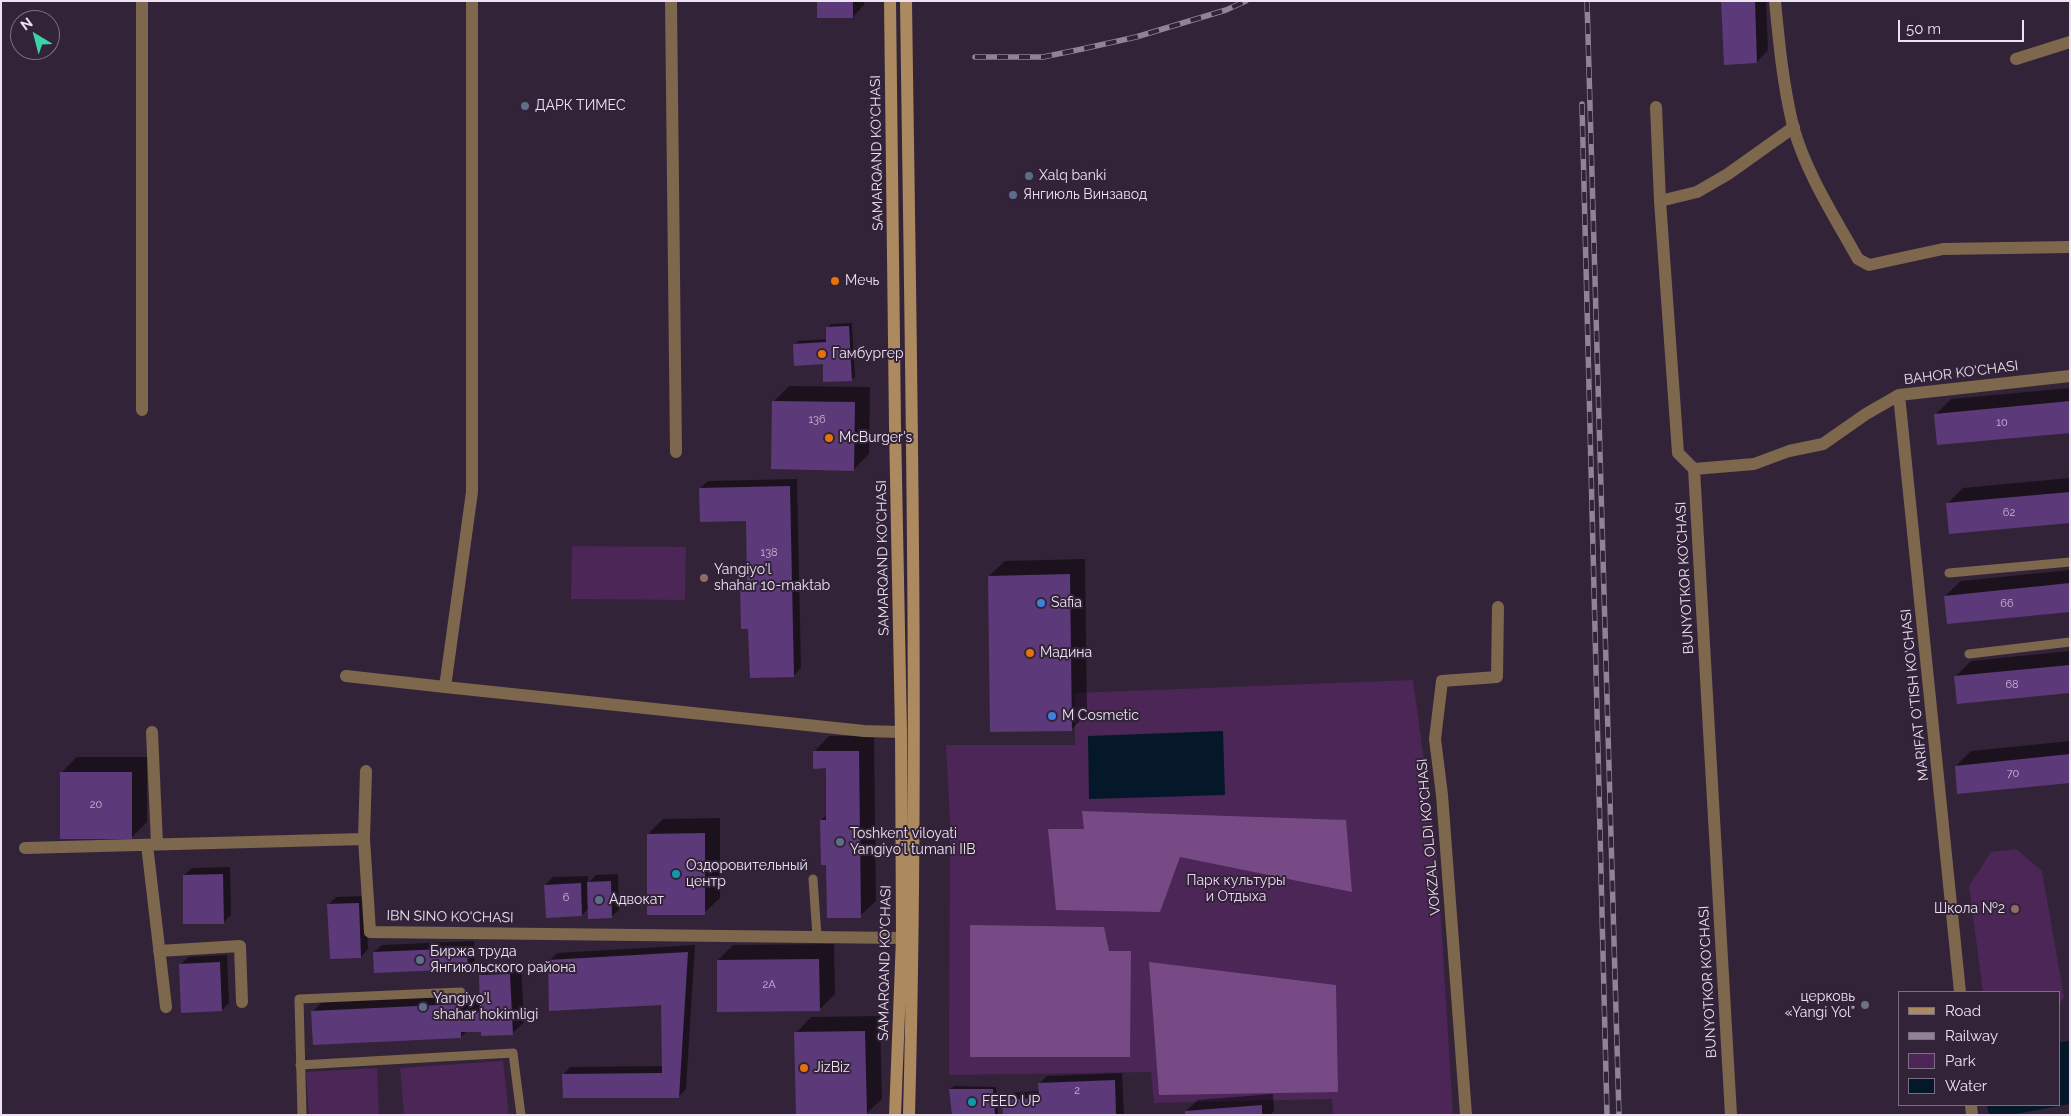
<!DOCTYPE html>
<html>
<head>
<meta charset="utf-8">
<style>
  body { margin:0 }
  #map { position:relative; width:2071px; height:1116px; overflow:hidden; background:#332339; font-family:Raleway,sans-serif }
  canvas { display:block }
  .frame { position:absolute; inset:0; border:2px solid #ede2f1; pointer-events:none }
  .legend { position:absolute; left:1898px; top:991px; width:162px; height:115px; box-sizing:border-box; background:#332339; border:1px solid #7d6f83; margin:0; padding:6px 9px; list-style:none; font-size:15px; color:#ede2f1 }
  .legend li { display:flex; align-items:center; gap:10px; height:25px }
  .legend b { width:25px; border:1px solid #7d6f83 }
  .north { position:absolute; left:10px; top:10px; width:50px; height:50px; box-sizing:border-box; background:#332339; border:1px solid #7d6f83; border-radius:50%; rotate:323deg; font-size:14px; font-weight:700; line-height:20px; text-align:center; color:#ede2f1 }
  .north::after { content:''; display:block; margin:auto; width:18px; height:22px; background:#38d4a6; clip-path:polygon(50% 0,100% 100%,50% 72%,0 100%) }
  .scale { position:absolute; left:1898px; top:20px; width:126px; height:22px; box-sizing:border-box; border:2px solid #ede2f1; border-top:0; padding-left:6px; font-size:15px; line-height:18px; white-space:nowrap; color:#ede2f1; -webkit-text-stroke:4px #332339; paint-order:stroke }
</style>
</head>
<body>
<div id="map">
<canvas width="2071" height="1116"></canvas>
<div class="frame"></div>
<ul class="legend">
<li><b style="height:6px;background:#ac895e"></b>Road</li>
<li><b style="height:6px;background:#908395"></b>Railway</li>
<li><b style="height:14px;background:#4b2657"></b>Park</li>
<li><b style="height:14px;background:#041829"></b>Water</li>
</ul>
<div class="north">N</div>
<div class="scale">50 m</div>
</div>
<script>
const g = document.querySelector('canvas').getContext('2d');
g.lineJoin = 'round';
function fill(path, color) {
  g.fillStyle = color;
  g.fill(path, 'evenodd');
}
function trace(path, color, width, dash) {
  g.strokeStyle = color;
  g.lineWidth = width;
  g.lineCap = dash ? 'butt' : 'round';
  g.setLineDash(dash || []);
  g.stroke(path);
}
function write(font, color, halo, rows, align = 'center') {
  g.font = font + ' Raleway,sans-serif';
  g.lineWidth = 4;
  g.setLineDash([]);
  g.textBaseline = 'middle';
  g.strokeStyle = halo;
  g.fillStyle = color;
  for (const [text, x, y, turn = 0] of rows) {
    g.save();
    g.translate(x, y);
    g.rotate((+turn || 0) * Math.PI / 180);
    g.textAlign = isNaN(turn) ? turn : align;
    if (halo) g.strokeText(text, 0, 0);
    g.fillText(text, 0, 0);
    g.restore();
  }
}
fill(new Path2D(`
  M 572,546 L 686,547 L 685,600 L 571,599 Z
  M 1413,680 L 1437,857 L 1453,1115 L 1333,1115 L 1332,1099 L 1154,1103 L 1151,1072 L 949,1075 L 950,821 L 946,745 L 1075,745 L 1075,693 Z
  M 2016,849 L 2042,871 L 2064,997 L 2060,1003 L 2060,992 L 1983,992 L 1969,886 L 1991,852 Z
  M 503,1061 L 509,1115 L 404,1115 L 400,1068 Z
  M 377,1068 L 379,1115 L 309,1115 L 306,1072 Z`), '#4b2657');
fill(new Path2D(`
  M 1082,811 L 1346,820 L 1352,892 L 1180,857 L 1160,912 L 1056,910 L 1048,829 L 1084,829 Z
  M 970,925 L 1104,927 L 1109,951 L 1131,951 L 1130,1057 L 970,1057 Z
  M 1149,962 L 1336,985 L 1338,1092 L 1159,1095 Z`), '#774a86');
fill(new Path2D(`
  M 1223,731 L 1225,795 L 1089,799 L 1088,736 Z
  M 2070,1041 L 2070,1104 L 2011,1115 L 1989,1115 L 1987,1105 L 2060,1105 L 2060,1042 Z`), '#041829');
fill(new Path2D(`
  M 818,1 L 864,1 L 864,5 L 853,17 Z
  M 1722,1 L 1766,1 L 1768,50 L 1757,62 Z
  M 852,323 L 855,377 L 851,380 L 795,344 L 798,341 L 828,339 L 827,328 L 831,324 Z
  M 789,386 L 870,387 L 869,454 L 853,470 L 774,401 Z
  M 2070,388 L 2070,431 L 1936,414 L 1951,399 Z
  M 2070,478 L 2070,522 L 1948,503 L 1963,488 Z
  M 797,479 L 801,668 L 793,676 L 749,628 L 741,586 L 749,578 L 747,519 L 700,488 L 708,481 Z
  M 1085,559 L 1087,714 L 1071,730 L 989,576 L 1005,561 Z
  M 2070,570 L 2070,611 L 1945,596 L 1961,581 Z
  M 2070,651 L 2070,692 L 1955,677 L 1971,661 Z
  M 829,736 L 874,736 L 876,901 L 860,916 L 828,864 L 821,820 L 827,815 L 827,767 L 814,752 Z
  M 2070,741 L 2070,782 L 1956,766 L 1971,751 Z
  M 77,757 L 147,757 L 147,822 L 132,837 L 61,773 Z
  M 720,818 L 720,898 L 704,913 L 648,834 L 663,819 Z
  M 230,867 L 231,915 L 223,923 L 184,875 L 192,868 Z
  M 618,874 L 619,910 L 611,917 L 589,908 L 582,915 L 545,885 L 553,877 L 588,876 L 588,883 L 596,875 Z
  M 366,896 L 368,949 L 361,957 L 329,904 L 336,897 Z
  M 474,941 L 475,960 L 467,968 L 374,952 L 382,945 Z
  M 834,944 L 835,994 L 819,1010 L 718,960 L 733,945 Z
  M 695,945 L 686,1089 L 678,1097 L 563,1075 L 570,1067 L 663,1066 L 662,1003 L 549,961 L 557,953 Z
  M 227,955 L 229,1003 L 222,1010 L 181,964 L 188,957 Z
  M 521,963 L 524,1022 L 512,1034 L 467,1031 L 461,1037 L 313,1011 L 324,1000 L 471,993 L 471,1001 L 481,1001 L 480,976 L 492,964 Z
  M 880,1016 L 882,1099 L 866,1114 L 796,1033 L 811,1017 Z
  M 1122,1073 L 1124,1115 L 1004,1115 L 1003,1100 L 1011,1093 L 1040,1091 L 1039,1084 L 1047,1076 Z
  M 954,1086 L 996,1087 L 998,1115 L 953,1115 L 950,1089 Z
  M 1273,1094 L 1274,1111 L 1270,1115 L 1187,1115 L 1186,1111 L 1198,1100 Z`), '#0007');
fill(new Path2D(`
  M 817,1 L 853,1 L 853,18 L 817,18 Z
  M 1721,1 L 1755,1 L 1757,63 L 1724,65 Z
  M 849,326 L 852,381 L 823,382 L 823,364 L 794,366 L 793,344 L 826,342 L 826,327 Z
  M 772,401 L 855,402 L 854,471 L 771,469 Z
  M 2070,401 L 2070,433 L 1937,445 L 1934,414 Z
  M 790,486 L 794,677 L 750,678 L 748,629 L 741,629 L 740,585 L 747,585 L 746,521 L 700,522 L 699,488 Z
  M 2070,492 L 2070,523 L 1949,534 L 1946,503 Z
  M 1070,574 L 1072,731 L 990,732 L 988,576 Z
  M 2070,583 L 2070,612 L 1947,624 L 1944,596 Z
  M 2070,665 L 2070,693 L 1957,704 L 1954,676 Z
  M 813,751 L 859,751 L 861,918 L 827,918 L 826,865 L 821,865 L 820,820 L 826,820 L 826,768 L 813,769 Z
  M 2070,754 L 2070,783 L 1957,794 L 1955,766 Z
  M 60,772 L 132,772 L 132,839 L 60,839 Z
  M 705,833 L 705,915 L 647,915 L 647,834 Z
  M 223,874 L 224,924 L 183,924 L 183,875 Z
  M 611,881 L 612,918 L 588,919 L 587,882 Z
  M 581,883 L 582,916 L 546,918 L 544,885 Z
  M 359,903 L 361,958 L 330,959 L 327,904 Z
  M 467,948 L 468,969 L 374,973 L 373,952 Z
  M 688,952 L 679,1098 L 563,1098 L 562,1074 L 662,1073 L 661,1005 L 549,1011 L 548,960 Z
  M 819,959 L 820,1011 L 717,1012 L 717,960 Z
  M 220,962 L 222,1011 L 181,1013 L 179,964 Z
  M 510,974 L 513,1035 L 481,1036 L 481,1032 L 461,1032 L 461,1038 L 313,1045 L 311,1011 L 460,1004 L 460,1012 L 480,1012 L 479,975 Z
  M 865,1031 L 867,1115 L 796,1115 L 794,1032 Z
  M 1115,1080 L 1116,1115 L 1003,1115 L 1002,1100 L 1039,1098 L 1038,1083 Z
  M 949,1089 L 993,1089 L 995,1115 L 952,1115 Z
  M 1262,1105 L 1262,1115 L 1185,1115 L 1185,1111 Z`), '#5c3978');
trace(new Path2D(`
  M 1949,573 L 2070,562
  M 1969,654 L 2070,642
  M 813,879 L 817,936
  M 300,1065 L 513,1053 L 521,1115
  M 302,1115 L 299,999 L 461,992`), '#7d674d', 9);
trace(new Path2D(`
  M 142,1 L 142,410
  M 671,1 L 676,452
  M 1775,1 C 1779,43 1783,85 1793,126 C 1806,173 1834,216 1858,259 L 1869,265 L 1943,249 L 2070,247
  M 2016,59 L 2070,42
  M 1656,107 L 1660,201
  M 1899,395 L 1960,992
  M 1694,469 L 1754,464 L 1789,451 L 1823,444 L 1866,414 L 1899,395 L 2070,376
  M 346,676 L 445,687 L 472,492 L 472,1
  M 445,687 L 864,731 L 901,732
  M 152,732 L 157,844
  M 364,839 L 366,771
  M 147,845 L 166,1007
  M 25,848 L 364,839 L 370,932 L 902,938
  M 159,951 L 240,946 L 242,1002
  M 1971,1105 L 1972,1115
  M 1466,1115 L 1442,795 L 1435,739 L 1442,681 L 1497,677 L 1498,607
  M 1731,1115 L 1694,469 L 1678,453 L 1660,201 L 1697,192 L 1728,174 L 1794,127`), '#7d674d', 12);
trace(new Path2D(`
  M 890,1 L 895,427 L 901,732 L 902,938 L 895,1115
  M 906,1 C 911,372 919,744 909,1115`), '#ac895e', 12);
const rail = new Path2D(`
  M 1587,1 L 1619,1115
  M 975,57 L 1043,57 L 1082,49 L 1136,37 L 1226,10 L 1246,1
  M 1582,104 L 1607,1115`);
trace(rail, '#908395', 5.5);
trace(rail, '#332339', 4, [11]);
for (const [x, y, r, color] of [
  [525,106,5,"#5c6f8a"],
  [1029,176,5,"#5c6f8a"],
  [1013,195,5,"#5c6f8a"],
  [835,281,5,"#e8710a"],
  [822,354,5,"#e8710a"],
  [829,438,5,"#e8710a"],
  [704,578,5,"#8d6e63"],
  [1041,603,5,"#3f7fe0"],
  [1030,653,5,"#e8710a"],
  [1052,716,5,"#3f7fe0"],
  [840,842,5,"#5c6f8a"],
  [676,874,5,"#0f9aa8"],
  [599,900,5,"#5c6f8a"],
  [2015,909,5,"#8d6e63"],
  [420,960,5,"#5c6f8a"],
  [1865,1005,5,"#6b7280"],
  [423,1007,5,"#5c6f8a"],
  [804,1068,5,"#e8710a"],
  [972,1102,5,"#0f9aa8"]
]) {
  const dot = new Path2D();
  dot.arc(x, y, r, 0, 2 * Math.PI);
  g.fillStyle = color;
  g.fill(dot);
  trace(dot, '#332339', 2);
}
write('11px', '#c9b8d3', null, [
  ["136",817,420],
  ["10",2002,423],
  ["62",2009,513],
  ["138",769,553],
  ["66",2007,604],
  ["68",2012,685],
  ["70",2013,774],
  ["20",96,805],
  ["6",566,898],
  ["2А",769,985],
  ["2",1077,1091]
]);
write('14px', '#ede2f1', '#332339', [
  ["ДАРК ТИМЕС",535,106],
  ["Xalq banki",1039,176],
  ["Янгиюль Винзавод",1023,195],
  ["Мечь",845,281],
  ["Гамбургер",832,354],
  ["McBurger's",839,438],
  ["Yangiyo'l",714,570],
  ["shahar 10-maktab",714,586],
  ["Safia",1051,603],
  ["Мадина",1040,653],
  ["M Cosmetic",1062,716],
  ["Toshkent viloyati",850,834],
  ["Yangiyo'l tumani IIB",850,850],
  ["Оздоровительный",686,866],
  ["центр",686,882],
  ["Адвокат",609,900],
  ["Школа №2",2005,909,"right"],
  ["Биржа труда",430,952],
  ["Янгиюльского района",430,968],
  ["церковь",1855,997,"right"],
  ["«Yangi Yol”",1855,1013,"right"],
  ["Yangiyo'l",433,999],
  ["shahar hokimligi",433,1015],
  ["JizBiz",814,1068],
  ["FEED UP",982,1102]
], 'left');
write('14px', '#ede2f1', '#332339', [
  ["SAMARQAND KO'CHASI",877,153,-91],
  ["BAHOR KO'CHASI",1961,373,-7],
  ["SAMARQAND KO'CHASI",883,558,-91],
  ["BUNYOTKOR KO'CHASI",1685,578,-93],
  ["MARIFAT O'TISH KO'CHASI",1915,695,-96],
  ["VOKZAL OLDI KO'CHASI",1429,837,-95],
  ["IBN SINO KO'CHASI",450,917,1],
  ["SAMARQAND KO'CHASI",885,963,-89],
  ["BUNYOTKOR KO'CHASI",1708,982,-93]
]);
write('14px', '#efd5f8', '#332339', [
  ["Парк культуры",1236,881],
  ["и Отдыха",1236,897]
]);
</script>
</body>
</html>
